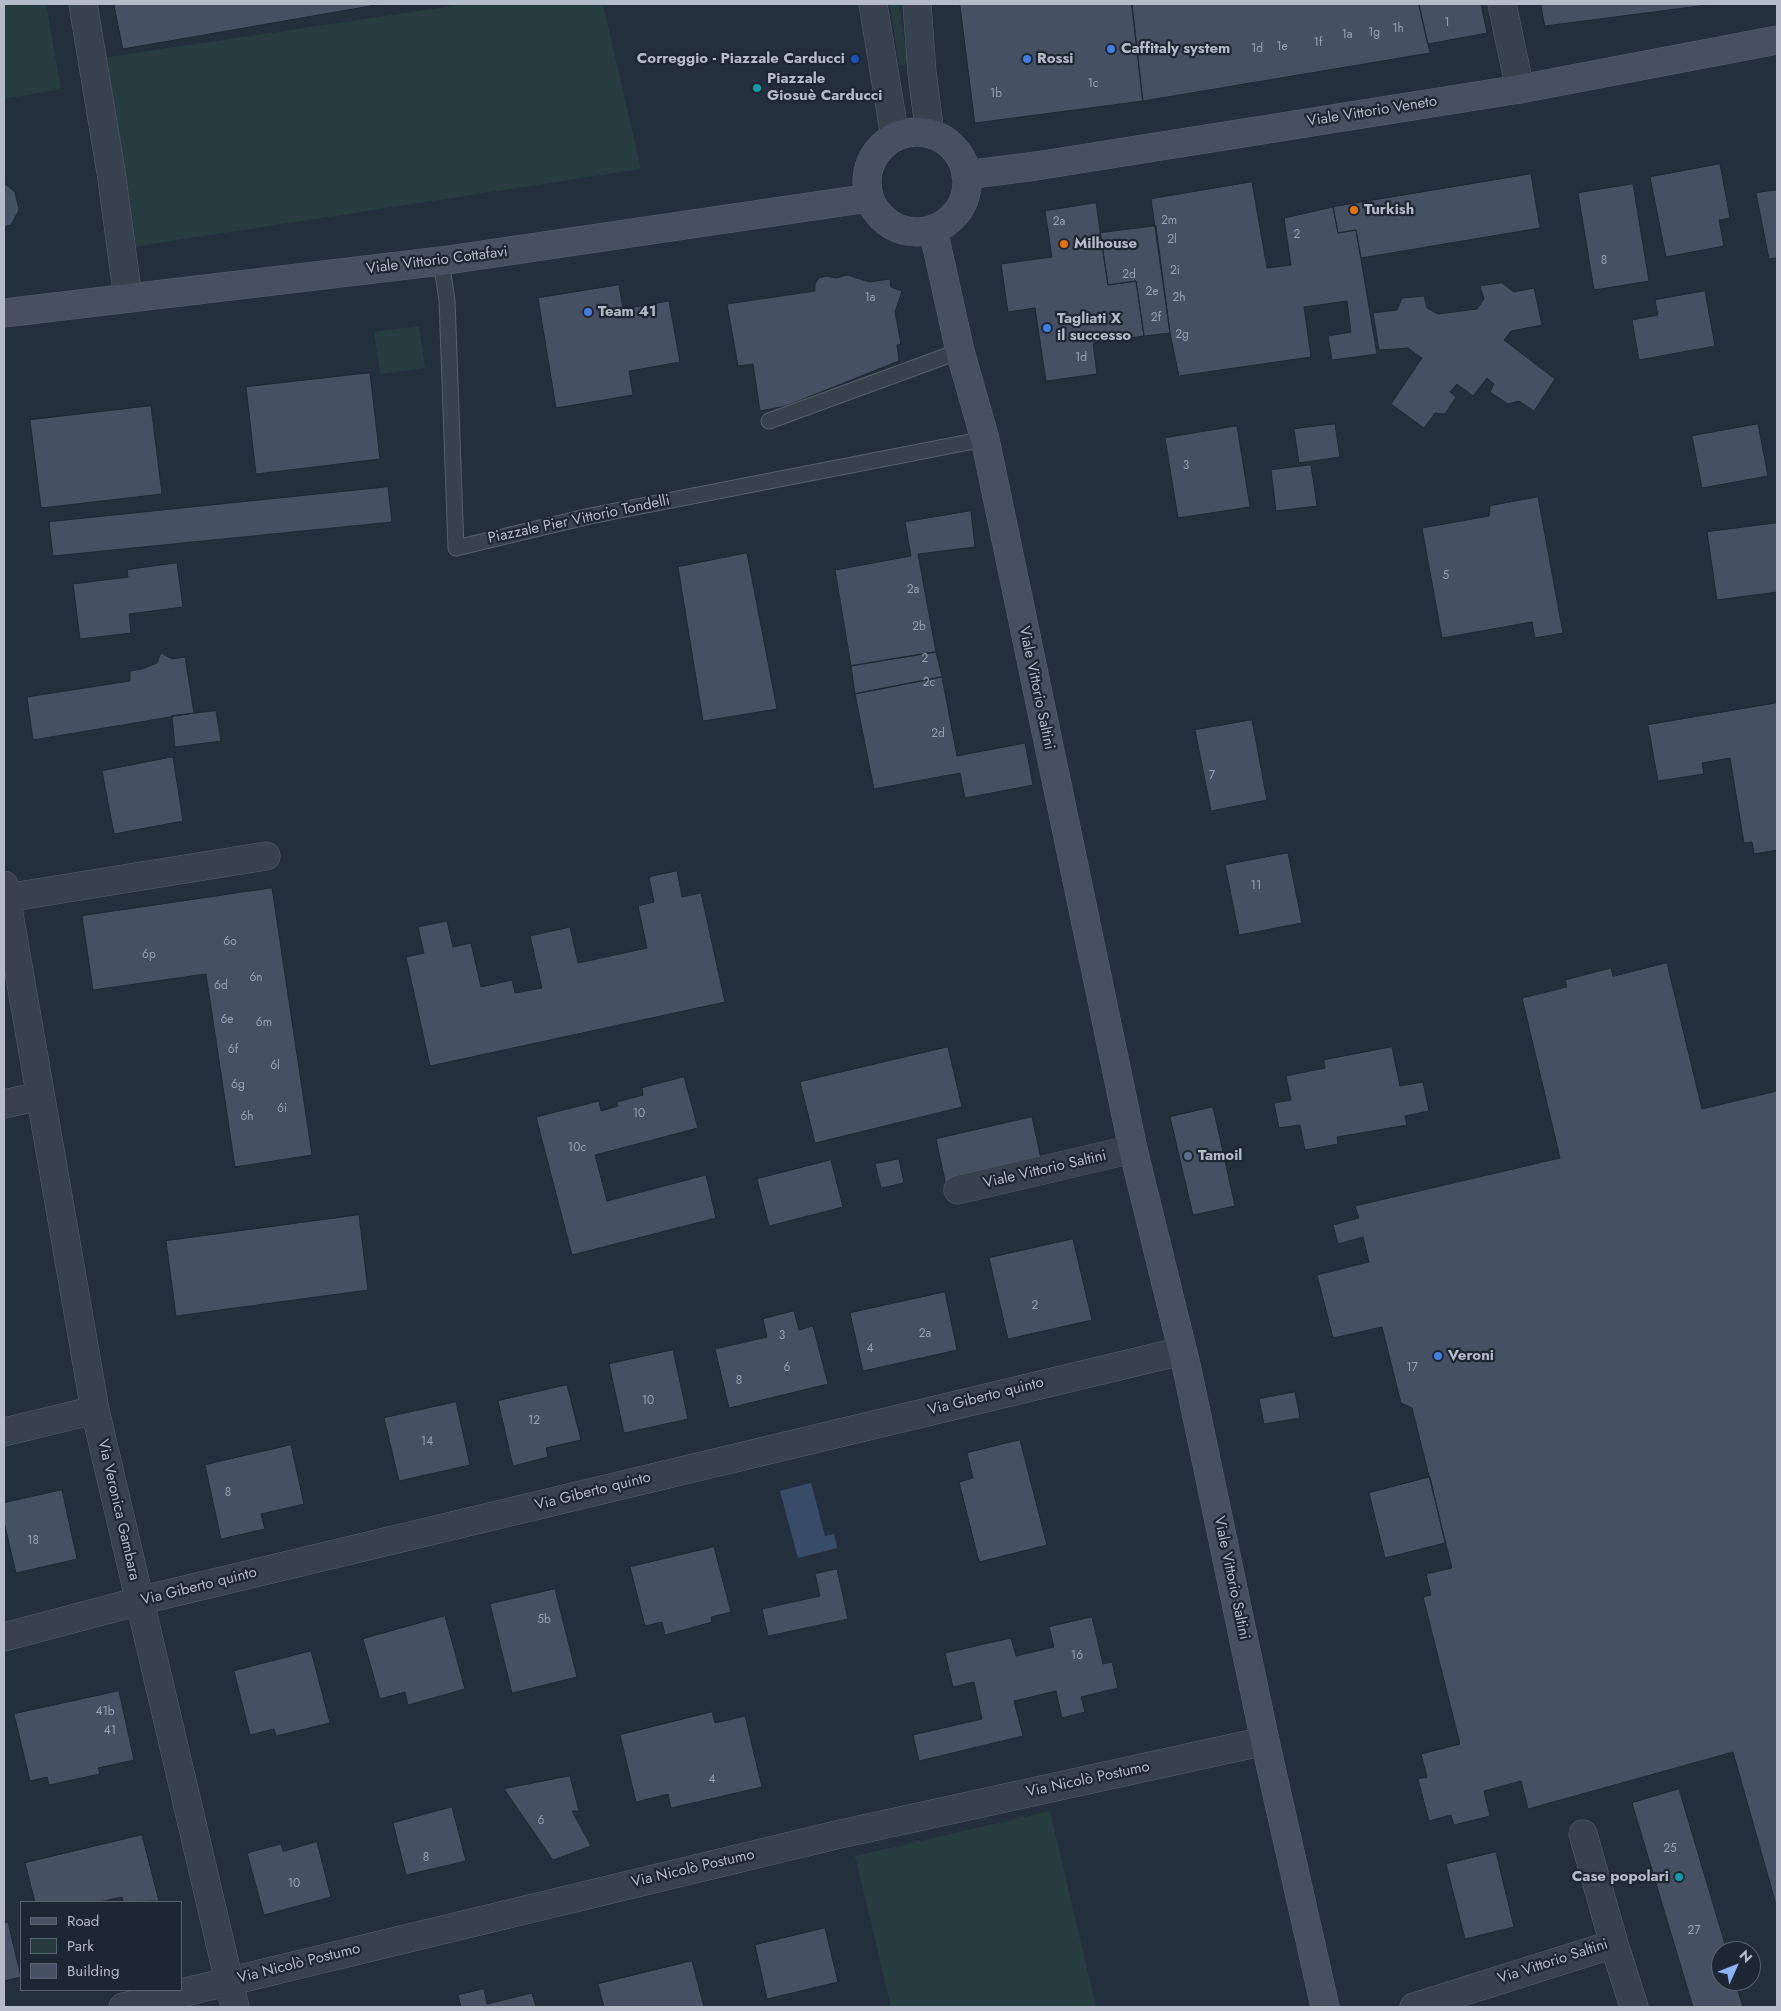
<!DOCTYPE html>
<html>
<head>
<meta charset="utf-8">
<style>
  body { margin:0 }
  #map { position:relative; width:1781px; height:2011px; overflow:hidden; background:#242f3e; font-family:Jost,sans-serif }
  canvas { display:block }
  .frame { position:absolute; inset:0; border:5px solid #b4bcc9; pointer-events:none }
  .legend { position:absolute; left:20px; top:1901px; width:162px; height:90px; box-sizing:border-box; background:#1d2633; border:1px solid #59626f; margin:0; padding:6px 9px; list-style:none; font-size:15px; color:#b4bcc9 }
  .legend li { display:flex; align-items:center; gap:10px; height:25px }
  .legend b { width:25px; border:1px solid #59626f }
  .north { position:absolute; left:1711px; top:1941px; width:50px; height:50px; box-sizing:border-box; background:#1d2633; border:1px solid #59626f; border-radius:50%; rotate:46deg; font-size:14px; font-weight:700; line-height:20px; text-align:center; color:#b4bcc9 }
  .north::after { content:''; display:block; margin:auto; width:18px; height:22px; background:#8ab4f8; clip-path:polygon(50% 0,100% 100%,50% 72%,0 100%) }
</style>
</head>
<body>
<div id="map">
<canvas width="1781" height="2011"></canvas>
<div class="frame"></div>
<ul class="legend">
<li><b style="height:6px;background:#465061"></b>Road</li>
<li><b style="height:14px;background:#263c3f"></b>Park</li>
<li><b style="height:14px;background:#455162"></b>Building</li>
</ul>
<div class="north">N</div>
</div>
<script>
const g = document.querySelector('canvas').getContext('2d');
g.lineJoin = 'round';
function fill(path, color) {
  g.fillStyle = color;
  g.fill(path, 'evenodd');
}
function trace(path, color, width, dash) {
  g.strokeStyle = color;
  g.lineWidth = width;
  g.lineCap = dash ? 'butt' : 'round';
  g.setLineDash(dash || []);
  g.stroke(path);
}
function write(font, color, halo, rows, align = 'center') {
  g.font = font + ' Jost,sans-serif';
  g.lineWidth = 4.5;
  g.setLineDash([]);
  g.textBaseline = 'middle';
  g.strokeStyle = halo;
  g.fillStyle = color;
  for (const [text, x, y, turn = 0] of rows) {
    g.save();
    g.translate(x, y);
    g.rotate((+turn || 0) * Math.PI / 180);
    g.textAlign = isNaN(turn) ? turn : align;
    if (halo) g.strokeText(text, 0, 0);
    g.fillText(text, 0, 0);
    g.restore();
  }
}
fill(new Path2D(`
  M 4,4 L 46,4 L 61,89 L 4,99 Z
  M 466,4 L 603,4 L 641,169 L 125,248 L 95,59 Z
  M 890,4 L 899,4 L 908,64 L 899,65 Z
  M 419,326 L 425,368 L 380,374 L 374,332 Z
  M 1050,1811 L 1096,2007 L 891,2007 L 855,1856 Z`), '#263c3f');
fill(new Path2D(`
  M 811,1483 L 825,1536 L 834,1534 L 837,1548 L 798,1558 L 780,1491 Z`), '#394c67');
const building = new Path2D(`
  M 114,4 L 382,4 L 123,49 Z
  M 960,4 L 1132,4 L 1143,101 L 975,123 Z
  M 1132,4 L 1419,4 L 1430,53 L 1143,101 Z
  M 1419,4 L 1481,4 L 1487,33 L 1428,44 Z
  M 1541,4 L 1715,4 L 1545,26 Z
  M 1720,164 L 1730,218 L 1719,220 L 1724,246 L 1666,257 L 1650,177 Z
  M 1531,174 L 1540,228 L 1361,258 L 1356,230 L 1338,233 L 1333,207 Z
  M 1252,182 L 1267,268 L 1291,265 L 1284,218 L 1333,207 L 1338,233 L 1356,230 L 1377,354 L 1332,360 L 1328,336 L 1351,332 L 1347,301 L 1304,307 L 1311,357 L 1179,376 L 1170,333 L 1151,199 Z
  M 4,183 L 15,192 L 19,210 L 11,225 L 4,227 Z
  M 1633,184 L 1649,281 L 1594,290 L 1578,193 Z
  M 1777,190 L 1777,258 L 1769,259 L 1756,193 Z
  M 1096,203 L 1108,285 L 1136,281 L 1144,336 L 1093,343 L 1097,374 L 1046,381 L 1035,308 L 1008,312 L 1001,264 L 1052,257 L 1045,211 Z
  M 1156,226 L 1170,333 L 1144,336 L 1136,281 L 1108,285 L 1100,233 Z
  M 847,275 L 870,282 L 890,279 L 891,287 L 902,291 L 895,312 L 901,344 L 897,345 L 899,361 L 786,406 L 760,411 L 753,364 L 738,366 L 727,304 L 815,291 L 815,284 L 819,278 L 826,276 L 836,278 Z
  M 1502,283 L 1514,292 L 1534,288 L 1542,325 L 1511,331 L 1504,340 L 1555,379 L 1534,411 L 1519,401 L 1508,404 L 1490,392 L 1494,384 L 1487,378 L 1473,396 L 1457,384 L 1450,392 L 1456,397 L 1445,414 L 1435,413 L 1424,428 L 1391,404 L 1422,358 L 1408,348 L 1379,350 L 1373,313 L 1397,310 L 1402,298 L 1424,296 L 1427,308 L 1438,314 L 1477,309 L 1484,299 L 1480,286 Z
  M 619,285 L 623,309 L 669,301 L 680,362 L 629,371 L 633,395 L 556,408 L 538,298 Z
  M 1705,291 L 1715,346 L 1639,360 L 1632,320 L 1658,315 L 1655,300 Z
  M 370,373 L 380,459 L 256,474 L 246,387 Z
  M 151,406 L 162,494 L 41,508 L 30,420 Z
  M 1335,424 L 1340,457 L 1299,463 L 1294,429 Z
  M 1758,424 L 1768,476 L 1702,488 L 1692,436 Z
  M 1237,426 L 1250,507 L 1178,518 L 1165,438 Z
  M 1311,465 L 1317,506 L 1276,511 L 1271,470 Z
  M 388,487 L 392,522 L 53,556 L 49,522 Z
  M 1538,497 L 1563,633 L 1535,638 L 1532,622 L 1442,638 L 1422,528 L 1489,516 L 1490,506 Z
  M 971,511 L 975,547 L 918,554 L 936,652 L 851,666 L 835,570 L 911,556 L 905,522 Z
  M 1777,523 L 1777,592 L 1717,600 L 1707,532 Z
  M 747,553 L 777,709 L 703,721 L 678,567 Z
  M 177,563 L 183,607 L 129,614 L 131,633 L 80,639 L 73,584 L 128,577 L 127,570 Z
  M 936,652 L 942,677 L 855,694 L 851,666 Z
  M 161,653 L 172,659 L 185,657 L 194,713 L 33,740 L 27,697 L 130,681 L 130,671 L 142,669 L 157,663 Z
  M 942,677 L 957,756 L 1025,743 L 1033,785 L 965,798 L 960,773 L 874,789 L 855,694 Z
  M 1777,703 L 1777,850 L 1754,854 L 1752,842 L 1744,843 L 1730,758 L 1702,763 L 1704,774 L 1658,781 L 1648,725 Z
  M 216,711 L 221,741 L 175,747 L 172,716 Z
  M 1252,720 L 1267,800 L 1211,811 L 1195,730 Z
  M 173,757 L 183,821 L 114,834 L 102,771 Z
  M 1288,853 L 1302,923 L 1239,935 L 1225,865 Z
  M 677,871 L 682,897 L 701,893 L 725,1002 L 430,1066 L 406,957 L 424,953 L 418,927 L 447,921 L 453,947 L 471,943 L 481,987 L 512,980 L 515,993 L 542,988 L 530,936 L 570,927 L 578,963 L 647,948 L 638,906 L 654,902 L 649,877 Z
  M 272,888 L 312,1155 L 235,1167 L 206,974 L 93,990 L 82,916 Z
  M 1667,963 L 1702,1109 L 1777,1091 L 1777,1908 L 1733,1752 L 1528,1809 L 1521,1781 L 1484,1791 L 1490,1816 L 1454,1825 L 1451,1815 L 1429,1821 L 1418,1779 L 1427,1777 L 1421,1754 L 1460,1744 L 1423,1597 L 1431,1595 L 1426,1574 L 1452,1568 L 1412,1408 L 1401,1403 L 1382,1327 L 1333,1338 L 1317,1275 L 1369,1262 L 1363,1237 L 1338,1244 L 1333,1225 L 1359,1218 L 1355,1206 L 1560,1158 L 1522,998 L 1567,987 L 1565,980 L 1611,968 L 1613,976 Z
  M 948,1047 L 962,1107 L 815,1143 L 800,1082 Z
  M 1392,1047 L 1400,1086 L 1423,1082 L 1429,1111 L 1405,1116 L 1407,1125 L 1337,1137 L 1338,1144 L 1305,1150 L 1300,1125 L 1279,1128 L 1274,1103 L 1291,1100 L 1286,1076 L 1325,1068 L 1324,1060 Z
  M 684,1077 L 698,1128 L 595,1155 L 607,1201 L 706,1175 L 716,1218 L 572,1255 L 536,1117 L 599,1101 L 601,1111 L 618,1106 L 617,1102 L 643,1095 L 642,1088 Z
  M 1213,1107 L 1235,1206 L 1193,1215 L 1170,1117 Z
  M 1032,1117 L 1043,1168 L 947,1190 L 936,1139 Z
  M 899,1159 L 904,1183 L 881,1188 L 875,1164 Z
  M 831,1160 L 843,1207 L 769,1226 L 757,1179 Z
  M 359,1215 L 368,1290 L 176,1316 L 166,1241 Z
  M 1073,1239 L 1092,1320 L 1008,1339 L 989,1258 Z
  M 945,1292 L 957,1350 L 863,1371 L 850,1313 Z
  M 794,1311 L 799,1330 L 813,1326 L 828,1384 L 729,1408 L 715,1349 L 767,1337 L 763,1319 Z
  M 673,1350 L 688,1419 L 624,1433 L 609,1364 Z
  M 567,1385 L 581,1440 L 546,1448 L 548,1457 L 513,1466 L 498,1401 Z
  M 1295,1392 L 1300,1418 L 1264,1424 L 1259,1399 Z
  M 456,1402 L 470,1465 L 399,1481 L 384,1418 Z
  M 1020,1440 L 1047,1545 L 979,1562 L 959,1482 L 973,1478 L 967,1453 Z
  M 291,1445 L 304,1504 L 261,1514 L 265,1529 L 221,1539 L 205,1465 Z
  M 1430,1477 L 1445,1543 L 1385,1558 L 1369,1493 Z
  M 62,1490 L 77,1559 L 16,1573 L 4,1522 L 4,1503 Z
  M 714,1547 L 731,1612 L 711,1617 L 712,1622 L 665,1635 L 662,1622 L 645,1626 L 630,1567 Z
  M 837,1569 L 848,1619 L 768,1636 L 762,1609 L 820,1596 L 815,1574 Z
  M 555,1589 L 577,1677 L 512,1693 L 490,1604 Z
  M 445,1616 L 465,1689 L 408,1705 L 405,1692 L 380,1699 L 363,1639 Z
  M 1092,1617 L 1103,1664 L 1112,1662 L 1118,1688 L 1081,1697 L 1085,1712 L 1062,1718 L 1056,1691 L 1014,1701 L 1023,1736 L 919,1761 L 913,1735 L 982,1719 L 974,1682 L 953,1687 L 945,1653 L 1011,1638 L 1016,1656 L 1054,1647 L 1049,1627 Z
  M 311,1651 L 330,1723 L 276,1736 L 274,1729 L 250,1735 L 234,1671 Z
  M 119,1691 L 134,1760 L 98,1768 L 100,1774 L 49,1785 L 47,1777 L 30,1781 L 14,1714 Z
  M 712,1712 L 715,1723 L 745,1716 L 762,1787 L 671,1808 L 668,1794 L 636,1802 L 620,1735 Z
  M 570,1776 L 579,1811 L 572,1811 L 591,1846 L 553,1860 L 504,1789 Z
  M 1679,1789 L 1727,1951 L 1721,1951 L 1721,1981 L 1735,1981 L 1743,2007 L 1693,2007 L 1632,1803 Z
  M 452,1807 L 466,1861 L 406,1875 L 393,1823 Z
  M 142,1835 L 159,1901 L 123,1902 L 122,1897 L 100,1902 L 35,1902 L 25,1863 Z
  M 317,1842 L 331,1897 L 264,1915 L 247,1853 L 281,1844 L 283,1851 Z
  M 1496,1852 L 1514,1927 L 1465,1939 L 1446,1864 Z
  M 8,1922 L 21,1977 L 4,1981 L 4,1923 Z
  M 825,1928 L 838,1982 L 767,1999 L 755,1945 Z
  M 692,1961 L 704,2007 L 604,2007 L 598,1984 Z
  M 484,1989 L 487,2004 L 532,1993 L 536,2007 L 461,2007 L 458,1995 Z`);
fill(building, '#455162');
trace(building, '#1f2835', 1);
const lane = new Path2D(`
  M 441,261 L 447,300 L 456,548 L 590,516 L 985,439
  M 769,421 L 960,351`);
const street = new Path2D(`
  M 83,4 L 111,172 L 128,298
  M 873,4 L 895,137
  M 917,4 L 922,73 L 930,134
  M 1502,4 L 1520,89
  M 4,885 L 95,1410 L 235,2007
  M 6,898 L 266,856
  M 4,1104 L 40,1096
  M 958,1190 L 1133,1149
  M 4,1432 L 95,1410
  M 4,1637 L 155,1597 L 1182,1351
  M 1614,1944 L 1634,2007
  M 123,2007 L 836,1835 L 1265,1741
  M 1414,2007 L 1614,1944 L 1583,1834`);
const secondary = new Path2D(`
  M867 182a50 50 0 1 1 100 0a50 50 0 1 1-100 0Z
  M 966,175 L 1036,166 L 1520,89 L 1777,40
  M 933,229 L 960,351 L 985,439 L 1133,1149 L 1187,1369 L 1265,1741 L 1325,2007
  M 4,313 L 441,261 L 869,198`);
trace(lane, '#565f6c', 17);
trace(street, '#565f6c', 29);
trace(secondary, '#565f6c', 29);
trace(lane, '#38414e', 15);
trace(street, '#38414e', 28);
trace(secondary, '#465061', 28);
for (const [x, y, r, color] of [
  [1111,49,5,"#3f7fe0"],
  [855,59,5,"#1a4fb4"],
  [1027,59,5,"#3f7fe0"],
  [757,88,5,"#0f9aa8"],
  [1354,210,5,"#e8710a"],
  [1064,244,5,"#e8710a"],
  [588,312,5,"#3f7fe0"],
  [1047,328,5,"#3f7fe0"],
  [1188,1156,5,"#5c6f8a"],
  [1438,1356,5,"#3f7fe0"],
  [1679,1877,5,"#0f9aa8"]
]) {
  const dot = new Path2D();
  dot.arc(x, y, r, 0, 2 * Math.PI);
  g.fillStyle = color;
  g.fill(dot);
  trace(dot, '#1d2633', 2);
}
write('12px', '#98a1af', null, [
  ["1",1447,23],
  ["1h",1398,29],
  ["1g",1374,33],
  ["1a",1347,35],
  ["1f",1318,43],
  ["1e",1282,47],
  ["1d",1257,49],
  ["1c",1093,84],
  ["1b",996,94],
  ["2m",1169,221],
  ["2a",1059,222],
  ["2",1297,235],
  ["2l",1172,240],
  ["8",1604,261],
  ["2i",1175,271],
  ["2d",1129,275],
  ["2e",1152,292],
  ["1a",870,298],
  ["2h",1179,298],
  ["2f",1156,318],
  ["2g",1182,335],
  ["1d",1081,358],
  ["3",1186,466],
  ["5",1446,576],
  ["2a",913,590],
  ["2b",919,627],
  ["2",925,659],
  ["2c",929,683],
  ["2d",938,734],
  ["7",1212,776],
  ["11",1256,886],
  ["6o",230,942],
  ["6p",149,955],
  ["6n",256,978],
  ["6d",221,986],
  ["6e",227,1020],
  ["6m",264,1023],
  ["6f",233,1050],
  ["6l",275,1066],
  ["6g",238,1085],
  ["6i",282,1109],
  ["10",639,1114],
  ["6h",247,1117],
  ["10c",577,1148],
  ["2",1035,1306],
  ["2a",925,1334],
  ["3",782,1336],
  ["4",870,1349],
  ["6",787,1368],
  ["17",1412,1368],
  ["8",739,1381],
  ["10",648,1401],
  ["12",534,1421],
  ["14",427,1442],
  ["8",228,1493],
  ["18",33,1541],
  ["5b",544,1620],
  ["16",1077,1656],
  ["41b",105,1712],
  ["41",110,1731],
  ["4",712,1780],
  ["6",541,1821],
  ["25",1670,1849],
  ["8",426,1858],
  ["10",294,1884],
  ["27",1694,1931]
]);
write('bold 15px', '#b4bcc9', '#1d2633', [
  ["Caffitaly system",1121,49],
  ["Correggio - Piazzale Carducci",845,59,"right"],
  ["Rossi",1037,59],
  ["Piazzale",767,79],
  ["Giosuè Carducci",767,96],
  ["Turkish",1364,210],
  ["Milhouse",1074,244],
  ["Team 41",598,312],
  ["Tagliati X",1057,319],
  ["il successo",1057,336],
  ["Tamoil",1198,1156],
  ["Veroni",1448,1356],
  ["Case popolari",1669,1877,"right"]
], 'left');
write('15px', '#b4bcc9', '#1d2633', [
  ["Viale Vittorio Veneto",1372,112,-9],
  ["Viale Vittorio Cottafavi",437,261,-7],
  ["Piazzale Pier Vittorio Tondelli",579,520,-12],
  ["Viale Vittorio Saltini",1036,688,78],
  ["Viale Vittorio Saltini",1045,1170,-13],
  ["Via Giberto quinto",986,1397,-14],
  ["Via Giberto quinto",593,1492,-14],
  ["Via Veronica Gambara",118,1510,77],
  ["Viale Vittorio Saltini",1231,1578,78],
  ["Via Giberto quinto",199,1587,-14],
  ["Via Nicolò Postumo",1088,1780,-12],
  ["Via Nicolò Postumo",693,1869,-13],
  ["Via Vittorio Saltini",1553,1962,-18],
  ["Via Nicolò Postumo",299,1964,-14]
]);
</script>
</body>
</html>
